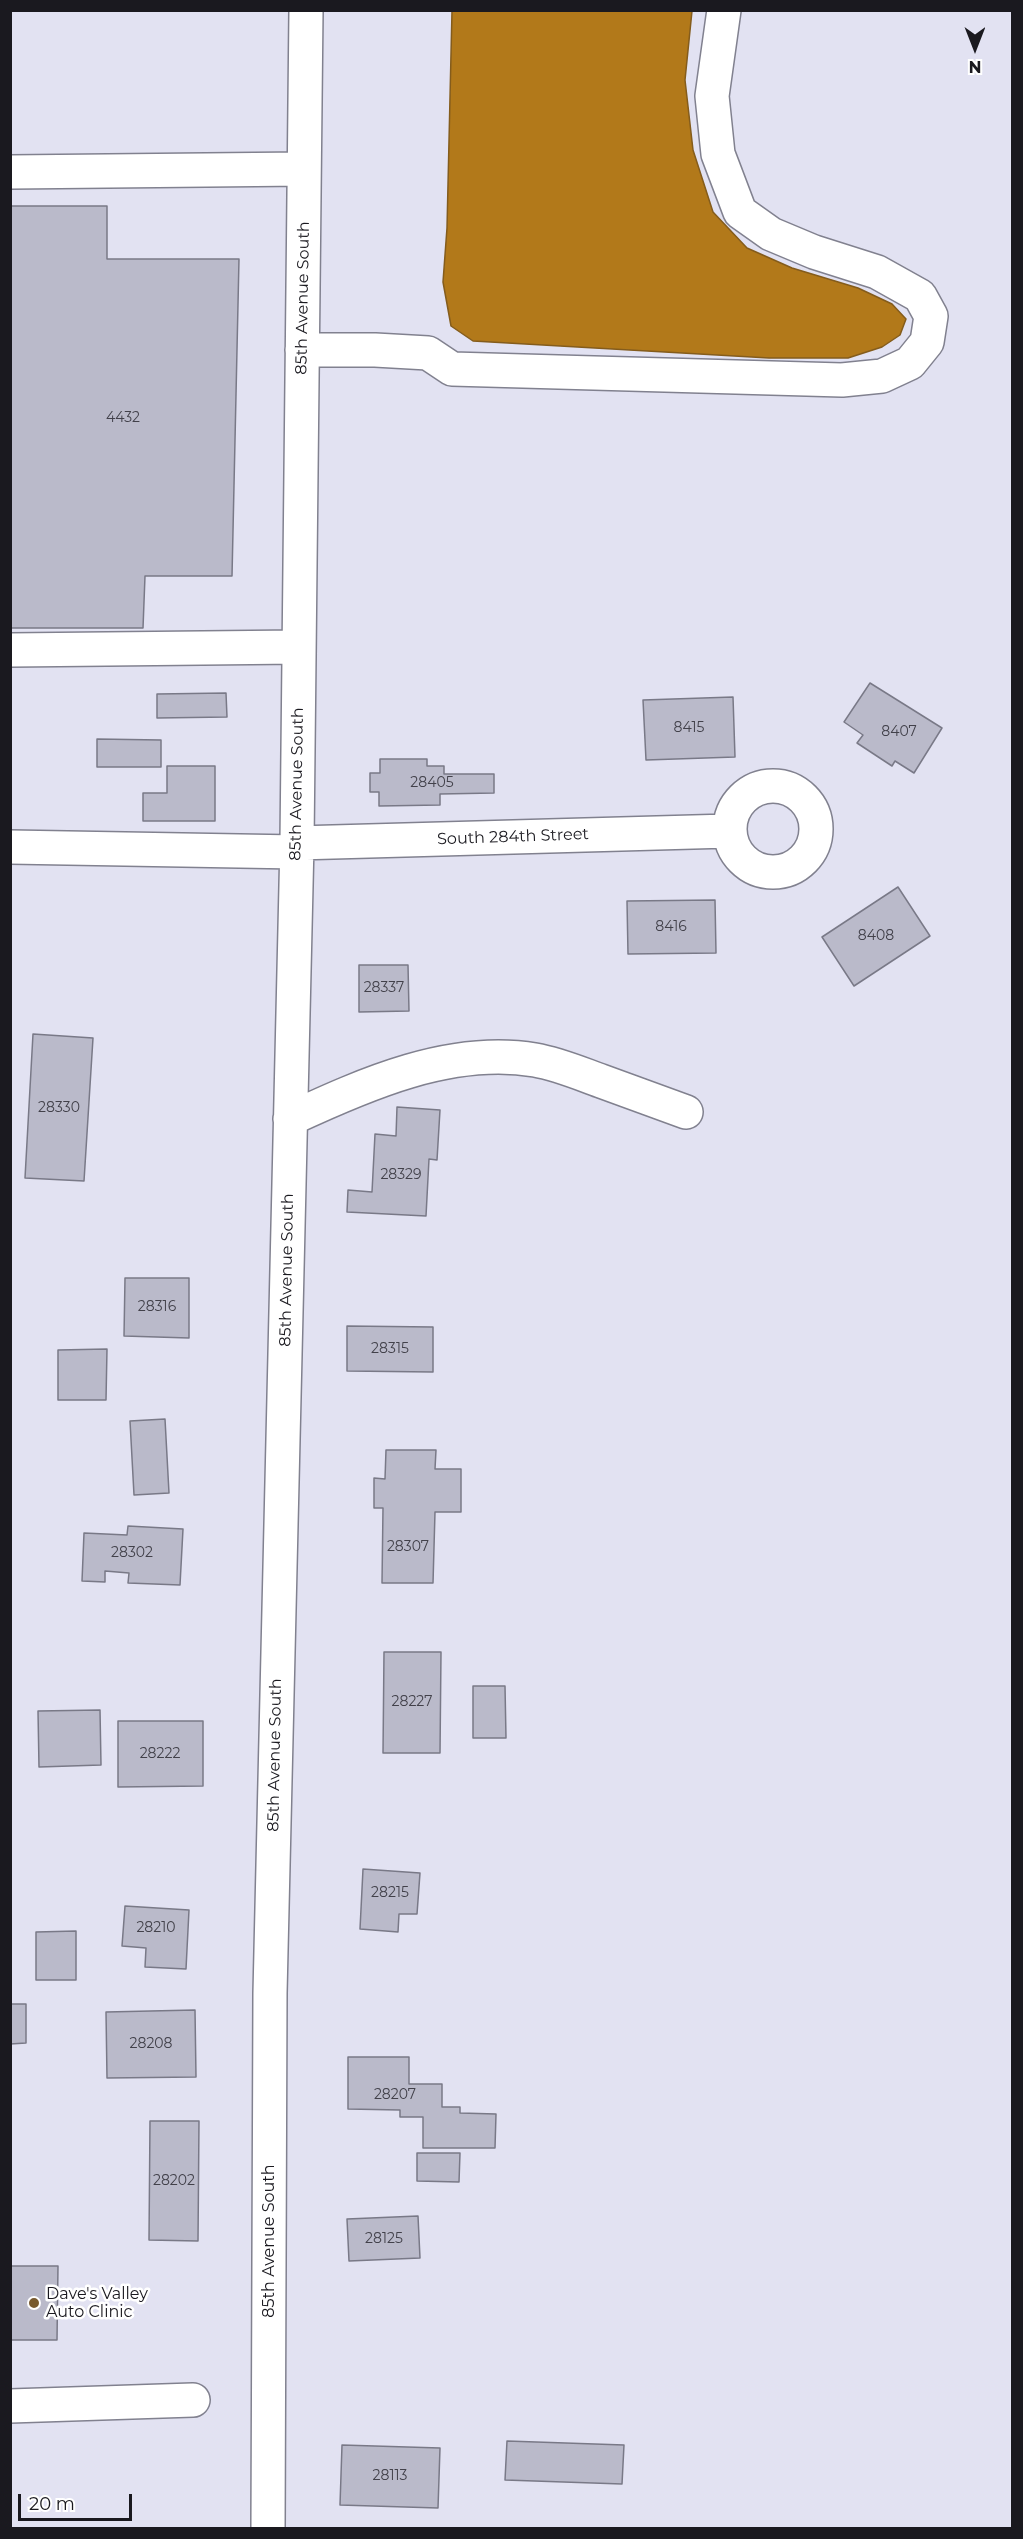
<!DOCTYPE html>
<html>
<head>
<meta charset="utf-8">
<style>
  body { margin:0 }
  #map { position:relative; width:1023px; height:2539px; overflow:hidden; background:#e2e2f2; font-family:Montserrat,sans-serif }
  canvas { display:block }
  .frame { position:absolute; inset:0; border:12px solid #1a191f; pointer-events:none }
  .north { position:absolute; left:945px; top:18px; width:60px; height:60px; -webkit-text-stroke:4px #fff; paint-order:stroke; rotate:180deg; font-size:16px; font-weight:700; line-height:24px; text-align:center; color:#1a191f }
  .north::after { content:''; display:block; margin:auto; width:21px; height:27px; background:#1a191f; clip-path:polygon(50% 0,100% 100%,50% 72%,0 100%) }
  .scale { position:absolute; left:18px; top:2494px; width:114px; height:27px; box-sizing:border-box; border:3px solid #1a191f; border-top:0; padding-left:8px; font-size:18px; line-height:21px; white-space:nowrap; color:#1a191f; -webkit-text-stroke:4px #fff; paint-order:stroke }
</style>
</head>
<body>
<div id="map">
<canvas width="1023" height="2539"></canvas>
<div class="frame"></div>
<div class="north">N</div>
<div class="scale">20 m</div>
</div>
<script>
const g = document.querySelector('canvas').getContext('2d');
g.lineJoin = 'round';
function fill(path, color) {
  g.fillStyle = color;
  g.fill(path, 'evenodd');
}
function trace(path, color, width, dash) {
  g.strokeStyle = color;
  g.lineWidth = width;
  g.lineCap = dash ? 'butt' : 'round';
  g.setLineDash(dash || []);
  g.stroke(path);
}
function write(font, color, halo, rows, align = 'center') {
  g.font = font + ' Montserrat,sans-serif';
  g.lineWidth = 5;
  g.setLineDash([]);
  g.textBaseline = 'middle';
  g.strokeStyle = halo;
  g.fillStyle = color;
  for (const [text, x, y, turn = 0] of rows) {
    g.save();
    g.translate(x, y);
    g.rotate((+turn || 0) * Math.PI / 180);
    g.textAlign = isNaN(turn) ? turn : align;
    if (halo) g.strokeText(text, 0, 0);
    g.fillText(text, 0, 0);
    g.restore();
  }
}
const water = new Path2D(`
  M 452,11 L 692,11 L 685,80 L 693,150 L 713,212 L 747,248 L 792,268 L 858,288 L 892,304 L 906,319 L 900,335 L 882,347 L 848,358 L 769,358 L 473,341 L 451,326 L 443,282 L 447,228 Z`);
fill(water, '#b2791a');
trace(water, '#845c1c', 1.5);
const building = new Path2D(`
  M 10,206 L 107,206 L 107,259 L 239,259 L 232,576 L 145,576 L 143,628 L 10,628 Z
  M 870,683 L 942,728 L 914,773 L 895,761 L 892,766 L 857,743 L 863,735 L 844,722 Z
  M 226,693 L 227,717 L 157,718 L 157,694 Z
  M 733,697 L 735,757 L 646,760 L 643,700 Z
  M 97,739 L 161,740 L 161,767 L 97,767 Z
  M 380,759 L 427,759 L 427,766 L 444,766 L 444,774 L 494,774 L 494,793 L 440,794 L 440,805 L 379,806 L 379,792 L 370,792 L 370,773 L 380,773 Z
  M 167,766 L 215,766 L 215,821 L 143,821 L 143,793 L 167,793 Z
  M 898,887 L 930,936 L 854,986 L 822,937 Z
  M 715,900 L 716,953 L 628,954 L 627,901 Z
  M 359,965 L 408,965 L 409,1011 L 359,1012 Z
  M 33,1034 L 93,1038 L 84,1181 L 25,1178 Z
  M 397,1107 L 440,1110 L 437,1160 L 429,1159 L 426,1216 L 347,1212 L 348,1190 L 372,1192 L 375,1134 L 396,1136 Z
  M 125,1278 L 189,1278 L 189,1338 L 124,1336 Z
  M 347,1326 L 433,1327 L 433,1372 L 347,1371 Z
  M 107,1349 L 106,1400 L 58,1400 L 58,1350 Z
  M 165,1419 L 169,1493 L 134,1495 L 130,1421 Z
  M 386,1450 L 436,1450 L 435,1469 L 461,1469 L 461,1512 L 435,1512 L 433,1583 L 382,1583 L 383,1508 L 374,1508 L 374,1478 L 385,1479 Z
  M 128,1526 L 183,1529 L 180,1585 L 128,1583 L 129,1573 L 105,1571 L 105,1582 L 82,1581 L 84,1533 L 127,1535 Z
  M 384,1652 L 441,1652 L 440,1753 L 383,1753 Z
  M 473,1686 L 505,1686 L 506,1738 L 473,1738 Z
  M 100,1710 L 101,1765 L 39,1767 L 38,1711 Z
  M 118,1721 L 203,1721 L 203,1786 L 118,1787 Z
  M 363,1869 L 420,1873 L 417,1914 L 399,1914 L 398,1932 L 360,1929 Z
  M 125,1906 L 189,1910 L 186,1969 L 145,1967 L 146,1948 L 122,1946 Z
  M 76,1931 L 76,1980 L 36,1980 L 36,1932 Z
  M 10,2004 L 26,2004 L 26,2043 L 10,2044 Z
  M 195,2010 L 196,2077 L 107,2078 L 106,2012 Z
  M 348,2057 L 409,2057 L 409,2084 L 442,2084 L 442,2107 L 460,2107 L 460,2113 L 496,2114 L 495,2148 L 423,2148 L 423,2117 L 400,2117 L 400,2110 L 348,2109 Z
  M 150,2121 L 199,2121 L 198,2241 L 149,2240 Z
  M 417,2153 L 460,2153 L 459,2182 L 417,2181 Z
  M 418,2216 L 420,2258 L 349,2261 L 347,2219 Z
  M 10,2266 L 58,2266 L 57,2340 L 10,2340 Z
  M 507,2441 L 624,2445 L 622,2484 L 505,2480 Z
  M 342,2445 L 440,2448 L 438,2508 L 340,2505 Z`);
fill(building, '#babaca');
trace(building, '#797987', 1.5);
const minor = new Path2D(`
  M 10,172 L 304,169
  M 302,350 L 375,350 L 428,353 L 452,369 L 842,380 L 882,376 L 910,363 L 927,342 L 931,316 L 920,296 L 877,272 L 814,252 L 771,234 L 740,212 L 718,154 L 712,96 L 724,10
  M 10,650 L 299,647
  M730 829a43 43 0 1 1 86 0a43 43 0 1 1-86 0Z
  M 297,843 L 729,831
  M 10,847 L 297,852
  M 290,1119 C 365,1084 451,1046 535,1060 C 558,1064 579,1073 601,1081 C 629,1091 658,1102 686,1112
  M 10,2406 L 193,2400
  M 268,2528 L 270,1993 L 297,843 L 306,10`);
trace(minor, '#81818f', 36);
trace(minor, '#fff', 33);
for (const [x, y, r, color] of [
  [34,2303,6,"#77592d"]
]) {
  const dot = new Path2D();
  dot.arc(x, y, r, 0, 2 * Math.PI);
  g.fillStyle = color;
  g.fill(dot);
  trace(dot, '#fff', 2);
}
write('14px', '#42414a', null, [
  ["4432",123,418],
  ["8415",689,728],
  ["8407",899,732],
  ["28405",432,783],
  ["8416",671,927],
  ["8408",876,936],
  ["28337",384,988],
  ["28330",59,1108],
  ["28329",401,1175],
  ["28316",157,1307],
  ["28315",390,1349],
  ["28307",408,1547],
  ["28302",132,1553],
  ["28227",412,1702],
  ["28222",160,1754],
  ["28215",390,1893],
  ["28210",156,1928],
  ["28208",151,2044],
  ["28207",395,2095],
  ["28202",174,2181],
  ["28125",384,2239],
  ["28113",390,2476]
]);
write('16px', '#1a191f', '#fff', [
  ["85th Avenue South",303,298,-89],
  ["85th Avenue South",297,784,-89],
  ["South 284th Street",513,837,-2],
  ["85th Avenue South",287,1270,-89],
  ["85th Avenue South",275,1755,-89],
  ["85th Avenue South",269,2241,-90]
]);
write('16px', '#1a191f', '#fff', [
  ["Dave's Valley",46,2294],
  ["Auto Clinic",46,2312]
], 'left');
</script>
</body>
</html>
